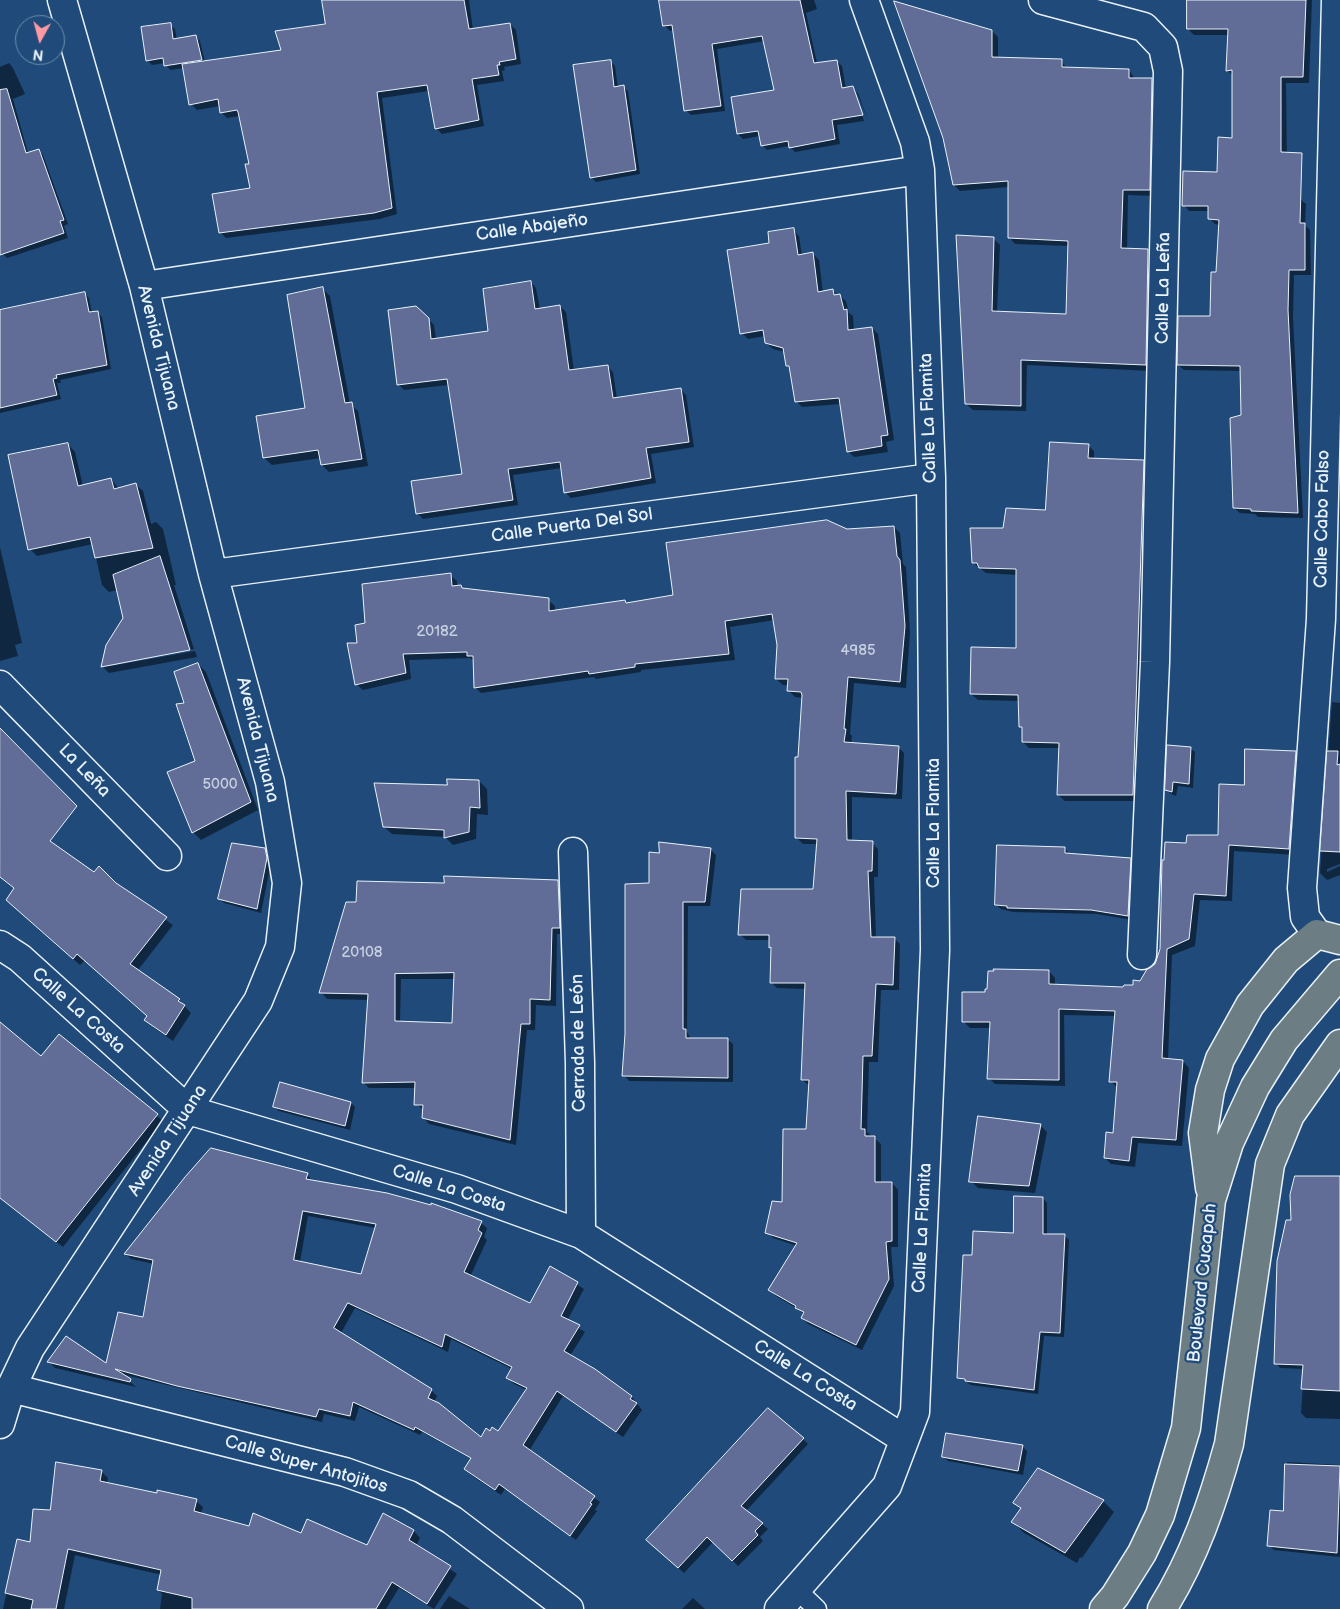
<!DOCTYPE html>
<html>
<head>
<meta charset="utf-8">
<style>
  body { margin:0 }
  #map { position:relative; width:1340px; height:1609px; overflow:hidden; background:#1f4a7a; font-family:"Balsamiq Sans",sans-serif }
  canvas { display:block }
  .north { position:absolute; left:15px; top:15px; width:50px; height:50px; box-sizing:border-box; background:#1f4a7a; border:1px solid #6f8dac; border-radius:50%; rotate:187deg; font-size:14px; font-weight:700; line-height:20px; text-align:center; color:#e8f1f8 }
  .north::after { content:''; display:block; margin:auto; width:18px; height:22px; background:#ff9aa2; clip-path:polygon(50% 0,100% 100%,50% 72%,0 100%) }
</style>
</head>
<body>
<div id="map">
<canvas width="1340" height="1609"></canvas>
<div class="north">N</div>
</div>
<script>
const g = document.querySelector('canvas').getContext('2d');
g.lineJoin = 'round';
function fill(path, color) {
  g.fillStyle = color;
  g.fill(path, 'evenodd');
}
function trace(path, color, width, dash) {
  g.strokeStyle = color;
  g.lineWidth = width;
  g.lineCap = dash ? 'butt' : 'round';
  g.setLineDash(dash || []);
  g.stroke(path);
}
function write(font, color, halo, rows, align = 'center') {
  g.font = font + ' "Balsamiq Sans",sans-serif';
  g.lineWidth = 4.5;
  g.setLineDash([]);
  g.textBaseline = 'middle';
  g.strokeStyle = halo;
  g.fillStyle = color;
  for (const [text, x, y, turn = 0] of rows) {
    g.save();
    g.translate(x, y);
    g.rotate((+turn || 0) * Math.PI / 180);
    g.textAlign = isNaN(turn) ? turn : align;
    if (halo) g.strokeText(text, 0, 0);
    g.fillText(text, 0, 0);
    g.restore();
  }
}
fill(new Path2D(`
  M 324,0 L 469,0 L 473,30 L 510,24 L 516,30 L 521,64 L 504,67 L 505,70 L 502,71 L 504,81 L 477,85 L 484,126 L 442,134 L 436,128 L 429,91 L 382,98 L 397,214 L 380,219 L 226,238 L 220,232 L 252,189 L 250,165 L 240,116 L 227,118 L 221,112 L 220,106 L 197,110 L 191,104 L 184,68 L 170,70 L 165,63 L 152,65 L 147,60 L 170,25 L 175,29 L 177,40 L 196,36 L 200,41 L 205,62 L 282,51 L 327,25 Z
  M 661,0 L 814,0 L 817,9 L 806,13 L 817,63 L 837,61 L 842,66 L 846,89 L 853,88 L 858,93 L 868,120 L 856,91 L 854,91 L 864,121 L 837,125 L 840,144 L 795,152 L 789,146 L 767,150 L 762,145 L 760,136 L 743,139 L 738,134 L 776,91 L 765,41 L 717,49 L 725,111 L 691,115 L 686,110 L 674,30 L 670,31 L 665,26 Z
  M 1189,0 L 1312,0 L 1309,83 L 1286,83 L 1287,164 L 1300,199 L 1306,204 L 1305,225 L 1310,230 L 1311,275 L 1294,275 L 1293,317 L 1303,518 L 1258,517 L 1255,514 L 1240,513 L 1234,508 L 1242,416 L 1241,371 L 1184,370 L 1178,365 L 1211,318 L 1218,274 L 1220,225 L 1215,224 L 1209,218 L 1209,211 L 1189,211 L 1184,205 L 1218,174 L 1233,139 L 1233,76 L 1227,70 L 1229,35 L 1194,35 L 1188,29 Z
  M 992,31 L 998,37 L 998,59 L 1061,60 L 1067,69 L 1129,70 L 1135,79 L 1152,79 L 1158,85 L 1155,196 L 1128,195 L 1127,250 L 1148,251 L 1154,257 L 1152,371 L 1027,365 L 1026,411 L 973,410 L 966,404 L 994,239 L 1000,245 L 997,313 L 1067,315 L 1069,246 L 1015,244 L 1009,237 L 1009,187 L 960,191 L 954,185 Z
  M 610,61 L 615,66 L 618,88 L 623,87 L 628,91 L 640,174 L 596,182 L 591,177 Z
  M 9,63 L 13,68 L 25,94 L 13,99 L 28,153 L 39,150 L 43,155 L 68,224 L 64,226 L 68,238 L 7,258 L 3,254 L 0,244 L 0,67 Z
  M 793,230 L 799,236 L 802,256 L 813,254 L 819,260 L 823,293 L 833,291 L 846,301 L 849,313 L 853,316 L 854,331 L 872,328 L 878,334 L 894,440 L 886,442 L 888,452 L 854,457 L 848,451 L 841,404 L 802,407 L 796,401 L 791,370 L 787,366 L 785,352 L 773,349 L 766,343 L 765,336 L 748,339 L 742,333 L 771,244 Z
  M 531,282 L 536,288 L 540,310 L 560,306 L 566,312 L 574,371 L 607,366 L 613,372 L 617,399 L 680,389 L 686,395 L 694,447 L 651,454 L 656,483 L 571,498 L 565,492 L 562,468 L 513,475 L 518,505 L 423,519 L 417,513 L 463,475 L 449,385 L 404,390 L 399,385 L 416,307 L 434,325 L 436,340 L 489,332 Z
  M 323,289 L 330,296 L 350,404 L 358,411 L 368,466 L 329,472 L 322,465 L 321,458 L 272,465 L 264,458 L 257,417 L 306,409 Z
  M 85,293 L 89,298 L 92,313 L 97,312 L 102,317 L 111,369 L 60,380 L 61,383 L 57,383 L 61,399 L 0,413 L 0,311 Z
  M 68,444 L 75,452 L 83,486 L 111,479 L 119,489 L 135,484 L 143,491 L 151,524 L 156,522 L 163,529 L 176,585 L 174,585 L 194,649 L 110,664 L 110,666 L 195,651 L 197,657 L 109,673 L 102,666 L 124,618 L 118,590 L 109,592 L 102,585 L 93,544 L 37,556 L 30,549 Z
  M 1088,445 L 1094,451 L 1094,460 L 1143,461 L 1149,467 L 1139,801 L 1065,801 L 1058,795 L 1060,748 L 1029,748 L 1023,742 L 1019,701 L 978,700 L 971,694 L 1018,650 L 1017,575 L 986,573 L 973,563 L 1004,529 L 1046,512 Z
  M 894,527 L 900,533 L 903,564 L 906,567 L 910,633 L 906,688 L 854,683 L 850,734 L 852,736 L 851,744 L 898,747 L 904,753 L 902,799 L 852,797 L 852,841 L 872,843 L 878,849 L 878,877 L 874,877 L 876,938 L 894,938 L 900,944 L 899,990 L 881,990 L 878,1062 L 869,1062 L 867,1132 L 881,1144 L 881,1183 L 892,1183 L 898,1190 L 898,1247 L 891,1247 L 894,1286 L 862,1350 L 808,1324 L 802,1318 L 804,1314 L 796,1308 L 776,1296 L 770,1290 L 797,1246 L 773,1238 L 767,1232 L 783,1203 L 807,1130 L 810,1086 L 802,1080 L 806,989 L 777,988 L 771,982 L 772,949 L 770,940 L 746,940 L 740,934 L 814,890 L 818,844 L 803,844 L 796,837 L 803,698 L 795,697 L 789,691 L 789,685 L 783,685 L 776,679 L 778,645 L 775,620 L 730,627 L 735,660 L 641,670 L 641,672 L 596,679 L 594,677 L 481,693 L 475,687 L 474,661 L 470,658 L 409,660 L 411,679 L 363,690 L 356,684 L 358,644 L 366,624 L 450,575 L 457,581 L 457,586 L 464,589 L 548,600 L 555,606 L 555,611 L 625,602 L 627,604 L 674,596 L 847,531 Z
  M 0,547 L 22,643 L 15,645 L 18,656 L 0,661 Z
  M 198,664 L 206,672 L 258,810 L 201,840 L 193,832 L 196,762 L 186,704 Z
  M 1332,702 L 1340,703 L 1340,864 L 1327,869 L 1327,872 L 1340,866 L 1340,875 L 1327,880 L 1320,873 Z
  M 1190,748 L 1195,752 L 1193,788 L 1178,786 L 1176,796 L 1171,794 L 1166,789 Z
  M 1296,752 L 1302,758 L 1295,855 L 1234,851 L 1232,901 L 1200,900 L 1195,946 L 1172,955 L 1168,1060 L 1183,1061 L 1189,1068 L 1182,1146 L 1138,1143 L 1135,1167 L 1111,1164 L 1105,1158 L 1114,1134 L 1117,1088 L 1111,1081 L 1115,1016 L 1064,1015 L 1065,1086 L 995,1084 L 989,1078 L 991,1028 L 970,1028 L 963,1021 L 986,993 L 1049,971 L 1055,978 L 1055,986 L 1124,988 L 1134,986 L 1140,982 L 1156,965 L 1188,845 L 1219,837 L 1245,786 Z
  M 479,781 L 487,789 L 488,815 L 477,814 L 476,839 L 453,845 L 445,837 L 392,834 L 384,827 L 448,787 Z
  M 660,843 L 711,850 L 716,855 L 710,906 L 688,906 L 687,1032 L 691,1039 L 727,1039 L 733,1044 L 733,1082 L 629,1081 L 624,1075 L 650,885 L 660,854 Z
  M 1065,848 L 1069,854 L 1130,859 L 1135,863 L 1132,920 L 1097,914 L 1013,912 L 1001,909 L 996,905 Z
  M 265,850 L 270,854 L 271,863 L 261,913 L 224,903 L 220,899 Z
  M 94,874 L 115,884 L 173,925 L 138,970 L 179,1000 L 191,1013 L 173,1041 L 153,1027 L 146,1020 L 149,1017 L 85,960 L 80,965 L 14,907 Z
  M 558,881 L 564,887 L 566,934 L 557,934 L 556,1006 L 536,1005 L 535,1030 L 527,1030 L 516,1145 L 429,1124 L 423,1117 L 424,1110 L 416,1104 L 416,1088 L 369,1088 L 363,1082 L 369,1000 L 327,999 L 321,992 L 357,903 L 445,884 ZM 401,979 L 455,979 L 453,1024 L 400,1023 Z
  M 0,1024 L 41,1058 L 59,1036 L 163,1121 L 63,1247 L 0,1198 Z
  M 351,1103 L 355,1107 L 350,1130 L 279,1111 L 274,1106 Z
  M 1040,1125 L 1047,1132 L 1035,1193 L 978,1188 L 971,1181 Z
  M 307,1174 L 313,1182 L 432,1206 L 432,1204 L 481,1223 L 487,1228 L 484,1237 L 487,1240 L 470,1277 L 531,1305 L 550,1268 L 584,1289 L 567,1321 L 585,1332 L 570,1356 L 632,1397 L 642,1410 L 623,1437 L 563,1396 L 529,1451 L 600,1502 L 595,1510 L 597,1511 L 576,1540 L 505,1489 L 501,1495 L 471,1475 L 466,1469 L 472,1459 L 422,1432 L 420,1435 L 359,1407 L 355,1421 L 324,1414 L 322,1422 L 121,1374 L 136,1387 L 55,1368 L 49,1362 L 107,1365 L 144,1319 L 154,1264 L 131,1259 L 126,1254 ZM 308,1216 L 376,1228 L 362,1276 L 300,1262 ZM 355,1308 L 448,1352 L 451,1339 L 512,1369 L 508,1378 L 514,1384 L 527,1390 L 499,1433 L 490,1433 L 481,1438 L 434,1402 L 437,1396 L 431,1390 L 341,1333 Z
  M 1340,1177 L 1340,1419 L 1306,1418 L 1301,1413 L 1304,1369 L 1280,1368 L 1276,1363 L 1292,1221 Z
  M 1043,1198 L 1047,1203 L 1047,1235 L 1065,1236 L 1069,1240 L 1064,1337 L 1044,1336 L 1038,1394 L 971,1385 L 959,1377 L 1015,1234 Z
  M 803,1439 L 808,1444 L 746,1511 L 768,1529 L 760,1537 L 763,1541 L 738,1566 L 714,1541 L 684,1573 L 653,1545 Z
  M 1022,1446 L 1027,1451 L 1023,1475 L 948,1461 L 943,1457 Z
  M 1287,1462 L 1340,1465 L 1340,1557 L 1274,1550 L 1269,1545 L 1284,1513 Z
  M 1039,1470 L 1103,1501 L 1114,1512 L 1082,1558 L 1080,1557 L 1077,1563 L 1024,1533 L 1013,1522 L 1022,1509 L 1015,1503 Z
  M 101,1471 L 108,1478 L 107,1484 L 196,1501 L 203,1507 L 201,1514 L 250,1528 L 368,1547 L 383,1515 L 414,1531 L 420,1538 L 416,1546 L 457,1574 L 434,1609 L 399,1588 L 386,1609 L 160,1609 L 162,1594 L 158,1590 L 162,1575 L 75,1555 L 64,1609 L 3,1609 L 18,1541 L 31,1543 L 51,1511 Z
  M 449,1596 L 470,1609 L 440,1609 Z
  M 693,1598 L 705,1609 L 682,1609 Z`), '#0007');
const building = new Path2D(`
  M 322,0 L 464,0 L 469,29 L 510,23 L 516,59 L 499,62 L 500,65 L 497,65 L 499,75 L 472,79 L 479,120 L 435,129 L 427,85 L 377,92 L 392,208 L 374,213 L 219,233 L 212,194 L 250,188 L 245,164 L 249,164 L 238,112 L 237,110 L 220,113 L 218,99 L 189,105 L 182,64 L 281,50 L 275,31 L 325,24 Z
  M 659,0 L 800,0 L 814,63 L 837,60 L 842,88 L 853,86 L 863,115 L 832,120 L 835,139 L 789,148 L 788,141 L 761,146 L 758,131 L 737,134 L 731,97 L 774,90 L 762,36 L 712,44 L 721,106 L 684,111 L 672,25 L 663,26 Z
  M 1187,0 L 1306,0 L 1303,77 L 1281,77 L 1281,152 L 1302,153 L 1300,223 L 1305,223 L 1305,270 L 1289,270 L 1288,310 L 1298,513 L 1251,511 L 1251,509 L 1233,508 L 1230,418 L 1241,415 L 1240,366 L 1177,365 L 1178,316 L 1210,316 L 1211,272 L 1216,272 L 1219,220 L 1208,219 L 1208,206 L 1182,206 L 1183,171 L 1217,172 L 1218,137 L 1232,138 L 1232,70 L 1226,71 L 1228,29 L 1187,29 Z
  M 894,1 L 992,30 L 992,57 L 1062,59 L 1062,67 L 1129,69 L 1129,78 L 1152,78 L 1150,190 L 1123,190 L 1121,248 L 1148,249 L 1146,365 L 1021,360 L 1021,406 L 965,404 L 956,235 L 994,237 L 992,311 L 1066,314 L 1068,241 L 1008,238 L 1008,181 L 953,185 L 943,138 Z
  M 171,23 L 173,39 L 196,35 L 202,60 L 164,66 L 163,58 L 146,61 L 141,27 Z
  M 611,60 L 614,87 L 624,85 L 636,170 L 590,178 L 573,65 Z
  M 7,89 L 26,153 L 39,149 L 64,220 L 60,221 L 64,233 L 0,255 L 0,90 Z
  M 794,228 L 798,255 L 813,252 L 818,292 L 833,289 L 834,295 L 840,294 L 844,310 L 847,309 L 848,330 L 872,327 L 888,435 L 881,436 L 882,446 L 847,452 L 839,398 L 795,402 L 789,366 L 786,366 L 783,348 L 765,343 L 763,330 L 740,334 L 727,250 L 769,243 L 768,232 Z
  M 531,281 L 535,309 L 560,305 L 569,370 L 608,365 L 613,398 L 681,388 L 689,442 L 646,448 L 651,478 L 564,493 L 560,462 L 508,469 L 513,500 L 416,514 L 411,481 L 462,474 L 447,379 L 397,385 L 388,310 L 416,306 L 429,318 L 431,339 L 488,331 L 483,289 Z
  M 323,287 L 345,403 L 352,402 L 362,459 L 321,465 L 318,450 L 263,458 L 256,416 L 305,408 L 287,295 Z
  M 85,292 L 89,312 L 98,311 L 107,365 L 56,375 L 57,378 L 53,379 L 57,395 L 0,408 L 0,310 Z
  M 1050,442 L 1089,444 L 1088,458 L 1144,460 L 1133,795 L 1057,795 L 1059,743 L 1022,742 L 1022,727 L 1019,727 L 1018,695 L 970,694 L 971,647 L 1016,648 L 1016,569 L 979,568 L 977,563 L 972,563 L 970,528 L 1003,528 L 1006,508 L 1045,510 Z
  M 68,443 L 78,486 L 111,478 L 114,489 L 136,483 L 153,548 L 95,558 L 90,537 L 28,550 L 8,455 Z
  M 827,520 L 847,529 L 894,526 L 897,556 L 900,560 L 905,626 L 900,682 L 848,677 L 844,729 L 846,729 L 844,742 L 899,746 L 896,794 L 846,791 L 847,840 L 873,841 L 872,871 L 868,871 L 871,937 L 895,937 L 893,985 L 876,984 L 872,1056 L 863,1056 L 861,1129 L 865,1129 L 865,1136 L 875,1136 L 875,1182 L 892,1182 L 892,1241 L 886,1242 L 889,1279 L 856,1345 L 801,1318 L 804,1312 L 795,1308 L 796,1306 L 768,1290 L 797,1243 L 765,1233 L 772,1201 L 782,1202 L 783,1129 L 806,1129 L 809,1080 L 801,1080 L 805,983 L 770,983 L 771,947 L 769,948 L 769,935 L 738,935 L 741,889 L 813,889 L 817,839 L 795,838 L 795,757 L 798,757 L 802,695 L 801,692 L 787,691 L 788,679 L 775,679 L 777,645 L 772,614 L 725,621 L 729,654 L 635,664 L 635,667 L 589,674 L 588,671 L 474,688 L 473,656 L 467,656 L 467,652 L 403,654 L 406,673 L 355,685 L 347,643 L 357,643 L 355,625 L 365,623 L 362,584 L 451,573 L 452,586 L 461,585 L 462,588 L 549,598 L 549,611 L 625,600 L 626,603 L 673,595 L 666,543 Z
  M 160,556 L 190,650 L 101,667 L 106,645 L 123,618 L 113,575 Z
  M 198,663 L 251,802 L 192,833 L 167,772 L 195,761 L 176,704 L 184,703 L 174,672 Z
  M 0,728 L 77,806 L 50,841 L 94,872 L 99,866 L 116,883 L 167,917 L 130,964 L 180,999 L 178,1001 L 185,1005 L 166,1035 L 144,1020 L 147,1016 L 77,954 L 73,959 L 6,900 L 14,888 L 0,877 Z
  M 1167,745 L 1191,747 L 1189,784 L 1173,782 L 1172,792 L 1165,790 Z
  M 1245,749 L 1296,751 L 1289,849 L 1229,845 L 1226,896 L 1194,894 L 1189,939 L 1167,949 L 1162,1058 L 1183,1060 L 1176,1140 L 1132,1137 L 1129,1161 L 1104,1158 L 1106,1132 L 1113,1133 L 1117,1082 L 1109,1082 L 1115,1011 L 1059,1009 L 1059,1080 L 987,1079 L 990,1022 L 962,1022 L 962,992 L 985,992 L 985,989 L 987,989 L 988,971 L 994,971 L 993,969 L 1049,970 L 1049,984 L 1123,987 L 1124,985 L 1133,985 L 1133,980 L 1140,981 L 1147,969 L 1155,964 L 1160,949 L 1162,860 L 1164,860 L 1165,842 L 1186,843 L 1187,835 L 1218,835 L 1219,784 L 1244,785 Z
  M 1327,751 L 1338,751 L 1337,765 L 1340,764 L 1340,852 L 1320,851 Z
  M 447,779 L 479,780 L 480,808 L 470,807 L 469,832 L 444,838 L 444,830 L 383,827 L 374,783 L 447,785 Z
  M 659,842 L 711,848 L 705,902 L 683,902 L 683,1029 L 686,1029 L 686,1038 L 728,1038 L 728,1078 L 622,1076 L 625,1034 L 625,884 L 649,883 L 649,852 L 659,853 Z
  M 232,843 L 265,848 L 267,858 L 257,909 L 218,899 Z
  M 997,845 L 1065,847 L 1065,853 L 1131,858 L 1128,916 L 1091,910 L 1007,908 L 1007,906 L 995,905 Z
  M 444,876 L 558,880 L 560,928 L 552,928 L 550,1000 L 530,999 L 530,1024 L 521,1024 L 510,1140 L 422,1118 L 423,1105 L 414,1105 L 415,1082 L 362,1083 L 368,994 L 319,993 L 346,902 L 356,902 L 357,881 L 444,883 ZM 454,973 L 452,1023 L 395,1021 L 395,974 Z
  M 0,1022 L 41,1056 L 59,1034 L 158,1114 L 56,1242 L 0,1198 Z
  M 280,1082 L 351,1102 L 345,1126 L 273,1107 Z
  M 978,1116 L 1041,1124 L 1029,1186 L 969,1182 Z
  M 211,1148 L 308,1173 L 306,1179 L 387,1193 L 431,1205 L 431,1203 L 482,1221 L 478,1230 L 482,1233 L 464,1272 L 530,1303 L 550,1266 L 578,1282 L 561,1316 L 580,1325 L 564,1351 L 595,1369 L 632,1396 L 630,1399 L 637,1403 L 616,1432 L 557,1391 L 523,1445 L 595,1496 L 590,1503 L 592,1504 L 570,1536 L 499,1484 L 495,1490 L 464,1469 L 471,1458 L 415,1427 L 414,1430 L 353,1402 L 350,1416 L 319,1409 L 316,1417 L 177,1386 L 115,1369 L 131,1379 L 130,1382 L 47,1362 L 66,1336 L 106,1363 L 118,1312 L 143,1317 L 153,1260 L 124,1254 L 185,1177 ZM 303,1211 L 376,1224 L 361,1274 L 294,1260 ZM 348,1303 L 442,1347 L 445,1334 L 512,1367 L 506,1378 L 527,1388 L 498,1431 L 492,1427 L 490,1431 L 486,1428 L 481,1437 L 439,1403 L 428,1398 L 432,1389 L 334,1328 Z
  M 1295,1176 L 1340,1176 L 1340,1391 L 1301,1389 L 1303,1365 L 1274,1364 L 1277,1261 L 1286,1220 L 1291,1220 L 1290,1195 Z
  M 1014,1196 L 1043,1197 L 1043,1234 L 1065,1234 L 1060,1333 L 1040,1332 L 1034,1390 L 965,1381 L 965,1379 L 957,1378 L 963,1255 L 972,1255 L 973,1231 L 1013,1233 Z
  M 768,1408 L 804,1438 L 741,1506 L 763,1523 L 755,1531 L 758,1535 L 732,1561 L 707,1537 L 678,1568 L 646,1540 Z
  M 946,1433 L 1023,1445 L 1018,1471 L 942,1457 Z
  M 56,1462 L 102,1470 L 100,1481 L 157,1493 L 157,1490 L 197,1499 L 194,1511 L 249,1526 L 253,1513 L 301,1533 L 307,1519 L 367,1545 L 383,1513 L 414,1530 L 409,1540 L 451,1566 L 427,1604 L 392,1582 L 376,1609 L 192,1609 L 192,1598 L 157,1590 L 161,1570 L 68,1549 L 56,1609 L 31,1609 L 33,1600 L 5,1593 L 17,1539 L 30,1542 L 33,1509 L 50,1510 Z
  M 1285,1464 L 1340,1466 L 1337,1553 L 1267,1546 L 1270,1510 L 1283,1511 Z
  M 1038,1468 L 1104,1500 L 1065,1553 L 1011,1522 L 1021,1508 L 1013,1503 Z`);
fill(building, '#626d97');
trace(building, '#e8f1f8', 1);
const lane = new Path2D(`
  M 796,1589 L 817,1609`);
const street = new Path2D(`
  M 1043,0 L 1144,27 L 1163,47 L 1168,71 L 1155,662 L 1142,955
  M 144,286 L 920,170
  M 213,574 L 931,478
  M 0,685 L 167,856
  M 573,852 L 580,1063 L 581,1234
  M 1317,934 L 1305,917 L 1302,888 L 1321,619 L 1336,0
  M 0,945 L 20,958 L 188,1110 L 457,1189 L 581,1234 L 904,1439
  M 11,1388 L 345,1472 L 409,1495 L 452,1520 L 569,1609
  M 0,1424 L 11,1388 L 30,1348 L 258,1001 L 280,947 L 287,883 L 270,782 L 213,574 L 144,286 L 62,0
  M 779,1609 L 887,1486 L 915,1412 L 935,950 L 931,478 L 920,170 L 915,142 L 864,0`);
const primary = new Path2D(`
  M 1210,1188 L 1203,1133 L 1210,1090 L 1220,1059 L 1250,1005 L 1286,960 L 1317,934 L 1340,940
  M 1104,1609 L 1115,1596 L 1142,1553 L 1160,1515 L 1186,1428 L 1211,1200 L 1229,1143 L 1255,1087 L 1284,1040 L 1340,974
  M 1162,1609 C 1194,1558 1213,1502 1229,1444 L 1270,1164 L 1290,1115 L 1340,1044`);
trace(lane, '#e8f1f8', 21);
trace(street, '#e8f1f8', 31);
trace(primary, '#e8f1f8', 31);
trace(lane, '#1f4a7a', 18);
trace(street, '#1f4a7a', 28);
trace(primary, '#6c7e84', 28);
write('15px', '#c6d0e0', null, [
  ["20182",437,632],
  ["4985",858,651],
  ["5000",220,785],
  ["20108",362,953]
]);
write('18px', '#e8f1f8', '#1f4a7a', [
  ["Calle Abajeño",532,228,-8],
  ["Calle La Leña",1164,288,-89],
  ["Avenida Tijuana",158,348,76],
  ["Calle La Flamita",929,418,-92],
  ["Calle Cabo Falso",1323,519,-89],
  ["Calle Puerta Del Sol",572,526,-8],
  ["Avenida Tijuana",257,740,76],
  ["La Leña",84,771,46],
  ["Calle La Flamita",934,823,-90],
  ["Calle La Costa",78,1011,42],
  ["Cerrada de León",579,1043,-91],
  ["Avenida Tijuana",168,1141,-57],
  ["Calle La Costa",449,1189,18],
  ["Calle La Flamita",923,1228,-87],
  ["Boulevard Cucapah",1203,1283,-84],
  ["Calle La Costa",805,1376,32],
  ["Calle Super Antojitos",306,1465,16]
]);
</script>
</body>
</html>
